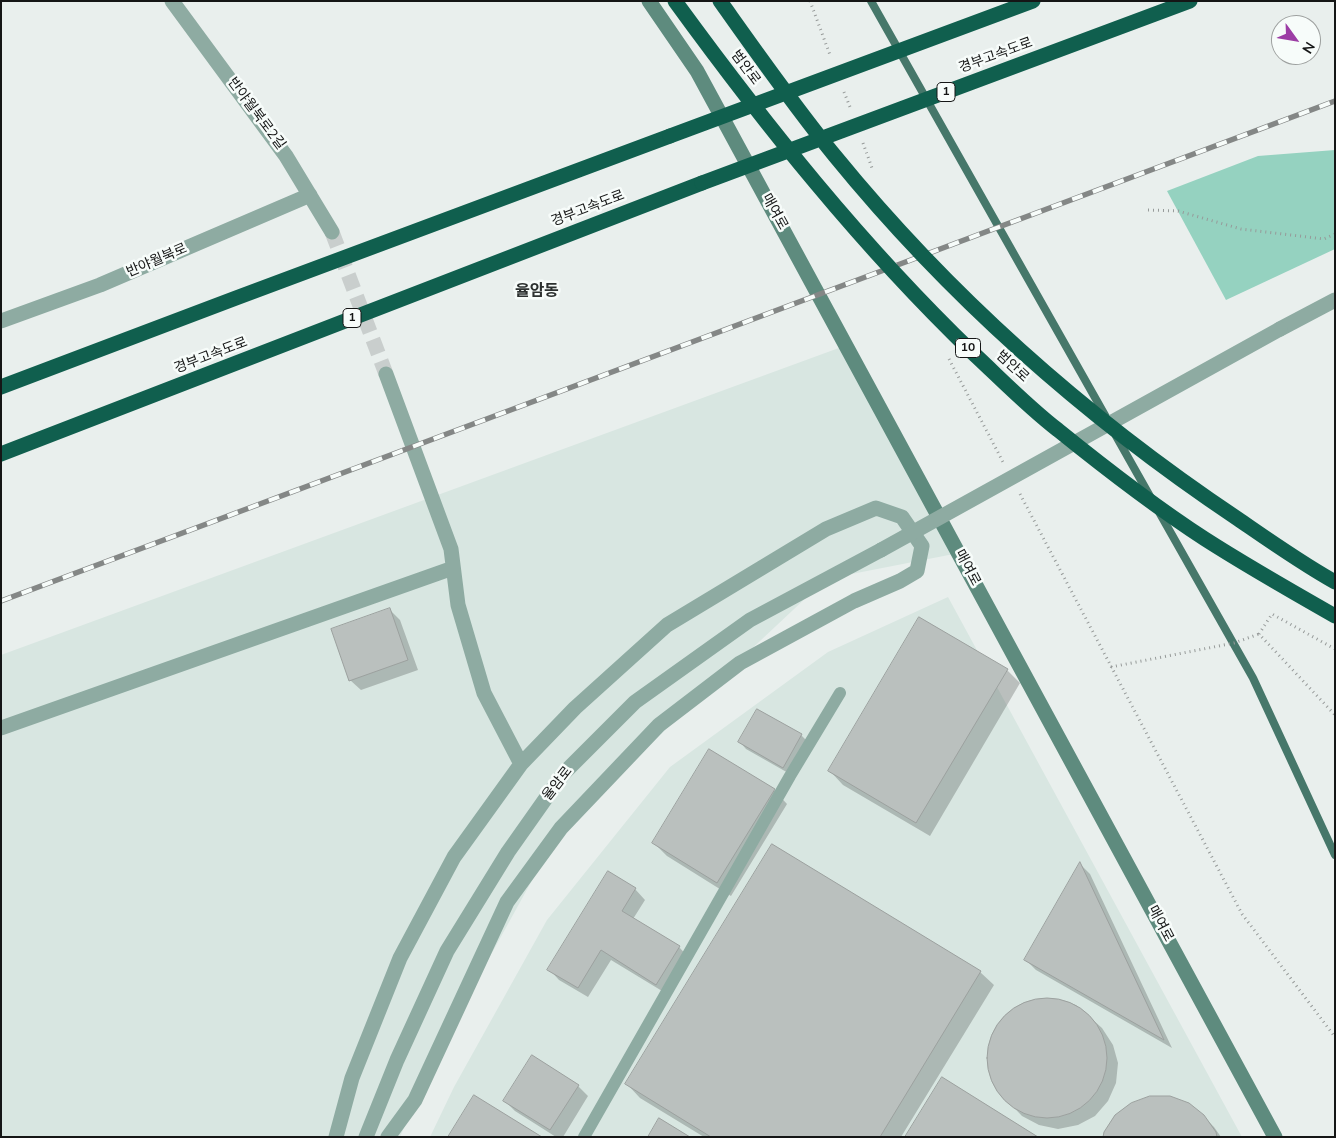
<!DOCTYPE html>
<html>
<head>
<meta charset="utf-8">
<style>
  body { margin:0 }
  #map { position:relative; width:1336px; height:1138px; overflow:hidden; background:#e9efed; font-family:"Nunito Sans",sans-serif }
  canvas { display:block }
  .frame { position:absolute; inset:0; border:2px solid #151616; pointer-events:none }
  .north { position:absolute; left:1271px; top:15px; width:50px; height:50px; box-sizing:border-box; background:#f7fcfa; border:1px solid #9da09f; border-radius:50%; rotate:122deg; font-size:14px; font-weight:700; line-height:20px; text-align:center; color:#151616 }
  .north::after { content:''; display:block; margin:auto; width:18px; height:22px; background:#9c3da5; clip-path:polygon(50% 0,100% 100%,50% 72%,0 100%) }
</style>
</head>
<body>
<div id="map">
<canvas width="1336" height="1138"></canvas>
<div class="frame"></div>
<div class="north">N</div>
</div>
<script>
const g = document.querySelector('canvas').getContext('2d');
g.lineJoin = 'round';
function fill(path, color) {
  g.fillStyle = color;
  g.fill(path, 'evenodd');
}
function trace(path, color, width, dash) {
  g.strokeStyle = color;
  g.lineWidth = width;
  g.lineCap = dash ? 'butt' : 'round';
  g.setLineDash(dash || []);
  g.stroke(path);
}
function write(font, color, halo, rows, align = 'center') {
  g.font = font + ' "Nunito Sans","Noto Sans KR",sans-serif';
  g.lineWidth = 5;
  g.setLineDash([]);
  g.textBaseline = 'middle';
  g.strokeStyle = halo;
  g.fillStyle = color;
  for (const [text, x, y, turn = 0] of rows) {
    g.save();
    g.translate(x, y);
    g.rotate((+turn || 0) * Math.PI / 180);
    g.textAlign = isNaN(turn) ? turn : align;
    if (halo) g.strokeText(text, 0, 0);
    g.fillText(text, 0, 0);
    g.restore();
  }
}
fill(new Path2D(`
  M 847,345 L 959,553 L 826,579 L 561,828 L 435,1056 L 400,1137 L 1,1137 L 1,655 Z
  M 948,597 L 1242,1137 L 430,1137 L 454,1087 L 547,920 L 670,767 L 828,652 Z`), '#d8e6e1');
fill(new Path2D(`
  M 1335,150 L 1335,249 L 1226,300 L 1167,191 L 1258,156 Z`), '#95d2c0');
fill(new Path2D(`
  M 390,610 L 400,620 L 418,670 L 361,690 L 350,680 Z
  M 1007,670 L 1020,683 L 930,836 L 843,785 L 830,771 Z
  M 801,735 L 808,742 L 790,774 L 746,749 L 740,742 Z
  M 774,790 L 787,804 L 731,896 L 667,856 L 654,843 Z
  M 1080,864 L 1090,874 L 1172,1048 L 1036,970 L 1025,959 Z
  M 608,873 L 635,889 L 645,900 L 633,919 L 679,947 L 689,958 L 667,994 L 611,960 L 588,997 L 559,980 L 549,969 Z
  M 980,972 L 994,985 L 901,1137 L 704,1137 L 640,1098 L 627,1084 Z
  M 1038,999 L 1057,999 L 1076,1005 L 1102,1028 L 1113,1045 L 1118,1063 L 1116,1083 L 1108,1101 L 1095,1116 L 1078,1125 L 1058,1129 L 1039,1125 L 1022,1116 L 997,1090 L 990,1073 L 988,1053 L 993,1034 L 1004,1017 L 1019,1006 Z
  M 578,1086 L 588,1096 L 563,1137 L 556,1137 L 515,1111 L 505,1101 Z
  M 1203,1116 L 1214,1127 L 1221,1137 L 1104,1137 Z`), '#0003');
trace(new Path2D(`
  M 871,1 L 1106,417
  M 1116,436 L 1151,498
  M 1159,512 L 1253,678 L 1335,855`), '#46776a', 8);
const building = new Path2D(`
  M 390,608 L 408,660 L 349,681 L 331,629 Z
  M 919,617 L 1008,669 L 916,823 L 828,771 Z
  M 757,709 L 802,734 L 783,768 L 738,742 Z
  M 709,749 L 775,789 L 717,883 L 652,843 Z
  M 772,844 L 981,971 L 880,1137 L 711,1137 L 625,1084 Z
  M 1080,862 L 1164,1040 L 1024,960 Z
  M 608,871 L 636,888 L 622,911 L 680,946 L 656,985 L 601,950 L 578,988 L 547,970 Z
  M987 1058a60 60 0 1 1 120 0a60 60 0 1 1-120 0Z
  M 532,1055 L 579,1085 L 550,1130 L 503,1101 Z
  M 942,1077 L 1038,1137 L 905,1137 Z
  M 474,1095 L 542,1137 L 448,1137 Z
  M 1150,1096 L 1170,1096 L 1189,1103 L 1204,1115 L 1216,1132 L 1217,1137 L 1103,1137 L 1104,1132 L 1115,1115 L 1131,1103 Z
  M 659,1118 L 690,1137 L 648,1137 Z`);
fill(building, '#bac0be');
trace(building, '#9ca19f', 1);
trace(new Path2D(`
  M 332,232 L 386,374`), '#c9cecd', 15, [15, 8]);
trace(new Path2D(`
  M 810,1 L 830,55
  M 844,92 L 850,107
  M 863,143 L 872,168
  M 1148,210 L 1178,211 L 1241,229 L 1324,239 L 1335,234
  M 949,359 L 1003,462
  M 1020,494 L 1242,914 L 1335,1037
  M 1335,649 L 1272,614 L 1259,634 L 1335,715
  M 1111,667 L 1234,643 L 1259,634`), '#969a99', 3, [1, 4]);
trace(new Path2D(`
  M 584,1137 L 790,776 L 840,693`), '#8eaba2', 12);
trace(new Path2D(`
  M 172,1 L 286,156 L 332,232
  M 1,321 L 100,285 L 310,195
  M 1280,329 L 1335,300
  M 386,374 L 451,549 L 458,605 L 484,693 L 521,764
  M 1,728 L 453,568
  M 336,1137 L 352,1078 L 400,958 L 454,857 L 521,764 L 575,708 L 667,625 L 826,529 L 876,508 L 902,517 L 922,546 L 917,571 L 900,581 L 854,601 L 740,663 L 659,725 L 561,828 L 507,902 L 415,1100 L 388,1137
  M 366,1137 L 397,1060 L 447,951 L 508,852 L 563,774 L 635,702 L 750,620 L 881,550`), '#8eaba2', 15);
trace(new Path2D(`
  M 649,1 L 697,71 L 1275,1137`), '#5e8b7e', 15);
trace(new Path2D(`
  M 1,387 L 236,298 L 670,136
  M 1,454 L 702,183`), '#105f4e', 15);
const rail = new Path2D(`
  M 1,601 L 1335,101`);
trace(rail, '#848786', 5.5);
trace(rail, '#f7fcfa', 4, [11]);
trace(new Path2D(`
  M 881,550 L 1280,329`), '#8eaba2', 15);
trace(new Path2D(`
  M 675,1 C 766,126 862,246 973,353 C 1001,379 1028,407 1058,430 C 1105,468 1154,506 1205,539 C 1247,566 1291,591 1335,616
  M 720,1 C 757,53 794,106 835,156 C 950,297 1087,418 1238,519 C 1270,541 1301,563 1335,582
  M 670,136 L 1033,1
  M 702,183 L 1190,1`), '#105f4e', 15);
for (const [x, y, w] of [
  [946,92,18],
  [352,318,18],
  [968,348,25]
]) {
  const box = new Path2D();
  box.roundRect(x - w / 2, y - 9.5, w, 19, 4);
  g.fillStyle = '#f7fcfa';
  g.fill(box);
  trace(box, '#151616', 1);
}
write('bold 12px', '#151616', null, [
  ["1",946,92],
  ["1",352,318],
  ["10",968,348]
]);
write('14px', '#151616', '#f7fcfa', [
  ["경부고속도로",996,56,-20],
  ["범안로",745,68,53],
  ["반야월북로2길",256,114,53],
  ["경부고속도로",588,209,-21],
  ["매여로",774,212,61],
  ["반야월북로",157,261,-23],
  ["경부고속도로",211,356,-21],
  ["범안로",1012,367,43],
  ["매여로",967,568,62],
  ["율암로",558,784,-52],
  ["매여로",1160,924,62]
]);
write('bold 16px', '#2d3130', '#f7fcfa', [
  ["율암동",537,292]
]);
</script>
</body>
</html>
